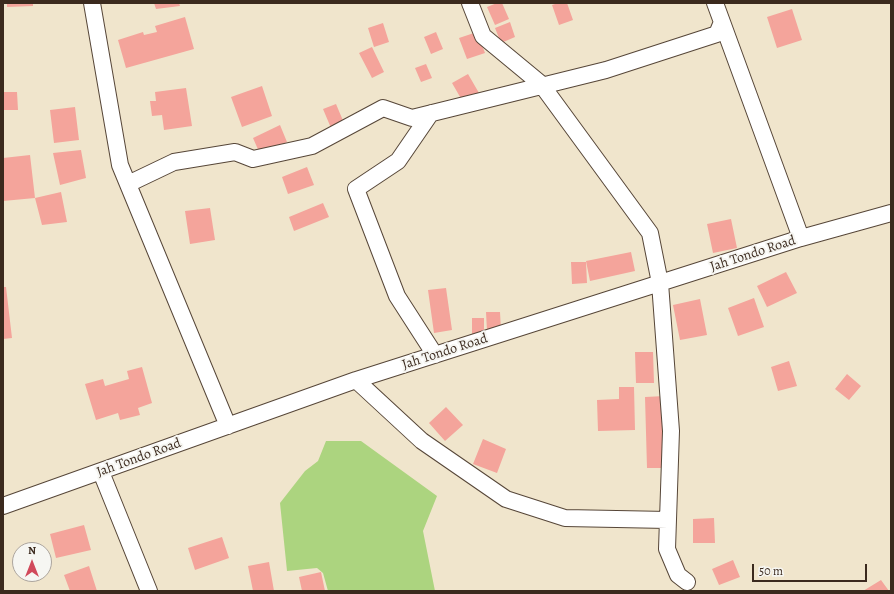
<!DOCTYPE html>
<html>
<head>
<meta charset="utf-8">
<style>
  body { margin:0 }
  #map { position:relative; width:894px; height:594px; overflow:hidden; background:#f0e5cc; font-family:Alegreya,serif }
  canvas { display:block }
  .frame { position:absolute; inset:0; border:4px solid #3b2a1e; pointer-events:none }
  .north { position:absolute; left:12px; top:542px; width:40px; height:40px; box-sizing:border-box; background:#f6f6f2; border:1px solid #aba49d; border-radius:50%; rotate:0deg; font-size:11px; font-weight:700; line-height:16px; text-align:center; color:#3b2a1e }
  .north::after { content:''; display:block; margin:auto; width:14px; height:18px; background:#d1495b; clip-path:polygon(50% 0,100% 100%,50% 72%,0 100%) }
  .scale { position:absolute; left:752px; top:564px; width:115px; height:18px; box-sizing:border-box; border:2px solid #3b2a1e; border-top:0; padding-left:5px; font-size:12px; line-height:14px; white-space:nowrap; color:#3b2a1e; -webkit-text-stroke:3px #f6f6f2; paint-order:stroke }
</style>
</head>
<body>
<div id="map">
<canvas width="894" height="594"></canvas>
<div class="frame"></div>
<div class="north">N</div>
<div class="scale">50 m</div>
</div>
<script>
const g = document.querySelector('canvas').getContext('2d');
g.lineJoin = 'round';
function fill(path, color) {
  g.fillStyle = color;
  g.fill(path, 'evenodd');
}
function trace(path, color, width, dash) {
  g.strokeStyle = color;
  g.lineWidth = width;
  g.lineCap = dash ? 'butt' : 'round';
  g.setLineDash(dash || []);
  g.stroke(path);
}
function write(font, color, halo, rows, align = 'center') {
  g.font = font + ' Alegreya,serif';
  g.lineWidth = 4;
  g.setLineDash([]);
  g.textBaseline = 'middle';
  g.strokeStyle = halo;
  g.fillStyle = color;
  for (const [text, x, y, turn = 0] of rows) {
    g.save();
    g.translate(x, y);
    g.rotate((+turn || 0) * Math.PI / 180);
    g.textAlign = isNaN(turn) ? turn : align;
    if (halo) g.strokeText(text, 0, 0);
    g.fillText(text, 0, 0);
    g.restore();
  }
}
fill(new Path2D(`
  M 326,441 L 361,441 L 437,496 L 423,531 L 435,591 L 328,591 L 323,573 L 317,568 L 287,571 L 280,503 L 305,471 L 318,461 Z`), '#acd47f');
fill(new Path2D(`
  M 7,3 L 33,3 L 33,6 L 7,7 Z
  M 154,3 L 179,3 L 180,6 L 156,9 Z
  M 497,3 L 502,3 L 509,19 L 495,25 L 487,7 Z
  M 558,3 L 567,3 L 573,20 L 559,25 L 552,5 Z
  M 792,9 L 802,40 L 777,48 L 767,17 Z
  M 185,17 L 194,49 L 126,68 L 118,40 L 143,32 L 144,35 L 157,32 L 155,26 Z
  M 510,22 L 515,37 L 501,43 L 495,28 Z
  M 383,23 L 389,42 L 374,47 L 368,28 Z
  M 436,32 L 443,49 L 431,54 L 424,37 Z
  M 477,32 L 485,53 L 467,59 L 459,38 Z
  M 372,47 L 384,72 L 372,78 L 359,53 Z
  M 426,64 L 432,78 L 421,82 L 415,68 Z
  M 468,74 L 479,93 L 463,102 L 452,83 Z
  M 262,86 L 272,116 L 242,127 L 231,97 Z
  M 186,88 L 192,126 L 164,130 L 162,115 L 152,116 L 150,101 L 156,101 L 155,92 Z
  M 3,92 L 17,92 L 18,110 L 3,110 Z
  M 336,104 L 344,123 L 331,128 L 323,109 Z
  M 75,107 L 79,140 L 54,143 L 50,110 Z
  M 280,125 L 287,142 L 260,154 L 253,138 Z
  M 81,150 L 86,178 L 60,185 L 53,153 Z
  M 30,155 L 35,198 L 61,192 L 67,222 L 42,225 L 35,198 L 3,201 L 3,158 Z
  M 307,167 L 314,185 L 288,194 L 282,177 Z
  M 323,203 L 329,217 L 294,231 L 289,217 Z
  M 210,208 L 215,240 L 190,244 L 185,211 Z
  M 731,219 L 737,248 L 713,253 L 707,224 Z
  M 631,252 L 635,271 L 590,281 L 586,261 Z
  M 571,262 L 586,262 L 587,283 L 572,284 Z
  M 786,272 L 797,293 L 767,307 L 757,286 Z
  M 3,287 L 6,287 L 12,338 L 3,339 Z
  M 446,288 L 452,330 L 434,333 L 428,290 Z
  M 754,298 L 764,327 L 738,336 L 728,308 Z
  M 700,299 L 707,335 L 680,340 L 673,305 Z
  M 486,312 L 500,312 L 501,330 L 487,331 Z
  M 472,318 L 484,318 L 484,333 L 472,334 Z
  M 635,352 L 653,352 L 654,383 L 636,383 Z
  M 789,361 L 797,386 L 778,391 L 771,367 Z
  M 142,367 L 152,403 L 138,408 L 140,415 L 120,420 L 118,413 L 96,420 L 85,384 L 103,379 L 105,386 L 129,379 L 127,371 Z
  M 847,374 L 861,386 L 849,400 L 835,389 Z
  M 619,387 L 634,387 L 635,430 L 598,431 L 597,400 L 619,399 Z
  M 665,396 L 666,468 L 647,468 L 645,397 Z
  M 446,407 L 463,425 L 445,441 L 429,423 Z
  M 483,439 L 506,449 L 497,473 L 473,464 Z
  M 714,518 L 715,543 L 693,543 L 693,519 Z
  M 84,525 L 91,550 L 56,558 L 50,534 Z
  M 222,537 L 229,558 L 195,570 L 188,548 Z
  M 733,560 L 740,577 L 719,585 L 712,569 Z
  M 269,562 L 274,591 L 253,591 L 248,566 Z
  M 89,566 L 97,591 L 70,591 L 64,575 Z
  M 321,572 L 325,591 L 302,591 L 299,577 Z
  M 881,580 L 889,591 L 863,591 Z`), '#f4a49b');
const street = new Path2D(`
  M 92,3 L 120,165 L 228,426
  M 470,3 L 483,36 L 541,84 L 650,233 L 660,283 L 671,431 L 667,549 L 678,575 L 687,582
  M 722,22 L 801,238
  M 431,113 L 398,161 L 356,189 L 397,296 L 435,355
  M 128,184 L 174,162 L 235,152 L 253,159 L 312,146 L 383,108 L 412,118 L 606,70 L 717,34 L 722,22 L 715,3
  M 356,380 L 422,441 L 506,499 L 565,518 L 668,520
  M 101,472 L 149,591
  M 3,506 L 356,380 L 801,238 L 891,213`);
trace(street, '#564638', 18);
trace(street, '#fff', 16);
write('14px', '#3b2a1e', '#f6f6f2', [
  ["Jah Tondo Road",753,254,-18],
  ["Jah Tondo Road",445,352,-18],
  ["Jah Tondo Road",139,458,-20]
]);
</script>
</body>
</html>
